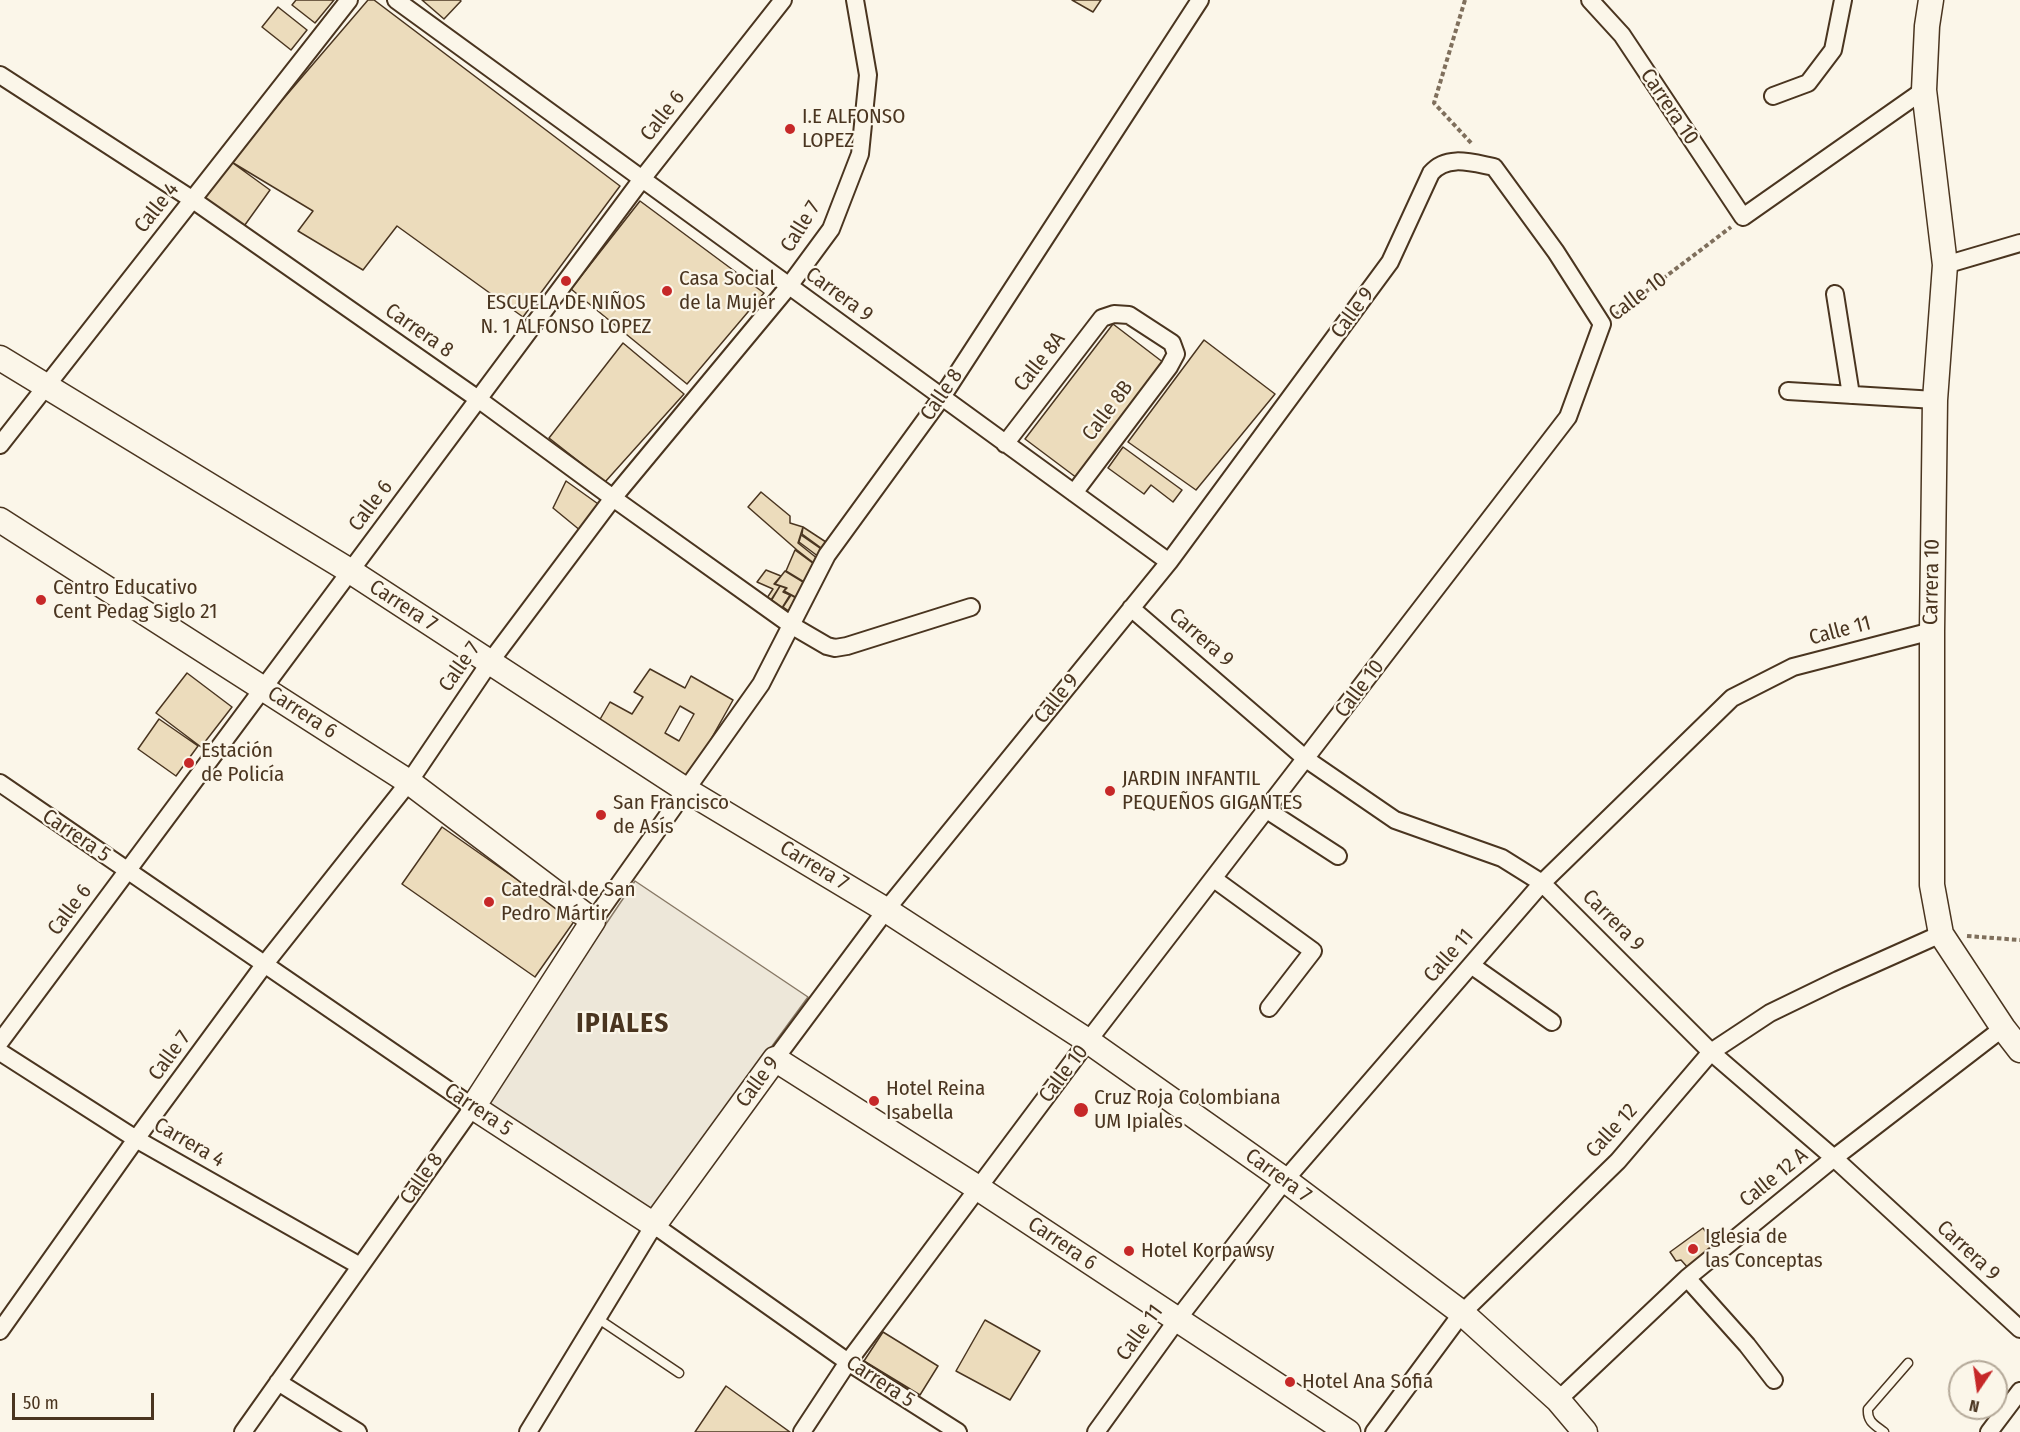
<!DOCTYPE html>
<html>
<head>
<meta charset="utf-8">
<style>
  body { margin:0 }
  #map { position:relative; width:2020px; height:1432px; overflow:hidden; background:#fbf6e9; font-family:"Fira Sans Condensed",sans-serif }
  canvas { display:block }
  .north { position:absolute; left:1948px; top:1360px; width:60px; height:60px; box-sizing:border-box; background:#fbf6e9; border:2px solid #b4a999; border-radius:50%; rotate:193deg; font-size:16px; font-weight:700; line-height:24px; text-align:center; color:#4a3520 }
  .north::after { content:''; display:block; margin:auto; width:21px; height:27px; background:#c62828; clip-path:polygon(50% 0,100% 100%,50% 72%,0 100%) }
  .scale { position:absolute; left:12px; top:1393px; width:142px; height:27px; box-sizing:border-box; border:3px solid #4a3520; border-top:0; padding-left:8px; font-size:18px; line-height:21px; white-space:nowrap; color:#4a3520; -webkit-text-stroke:4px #fbf6e9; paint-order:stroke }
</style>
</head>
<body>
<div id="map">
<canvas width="2020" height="1432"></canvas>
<div class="north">N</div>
<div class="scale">50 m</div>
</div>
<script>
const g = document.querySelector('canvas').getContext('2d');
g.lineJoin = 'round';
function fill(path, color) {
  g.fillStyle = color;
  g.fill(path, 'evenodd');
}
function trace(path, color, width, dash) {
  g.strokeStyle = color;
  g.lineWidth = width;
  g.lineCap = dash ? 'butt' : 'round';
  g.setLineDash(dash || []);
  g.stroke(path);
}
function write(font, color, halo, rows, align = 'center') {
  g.font = font + ' "Fira Sans Condensed",sans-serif';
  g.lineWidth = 4.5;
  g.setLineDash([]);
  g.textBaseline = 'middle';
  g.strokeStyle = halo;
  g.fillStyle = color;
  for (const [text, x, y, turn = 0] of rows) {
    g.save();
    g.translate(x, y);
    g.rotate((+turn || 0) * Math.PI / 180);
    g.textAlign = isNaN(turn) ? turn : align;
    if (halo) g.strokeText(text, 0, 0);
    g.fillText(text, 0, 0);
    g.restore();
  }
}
const parking = new Path2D(`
  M 635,881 L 808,997 L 649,1214 L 485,1103 Z`);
fill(parking, '#ede7d9');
trace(parking, '#887966', 1.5);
const building = new Path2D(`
  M 296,0 L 334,0 L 315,23 L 292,5 Z
  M 368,0 L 374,0 L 620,186 L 523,317 L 397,226 L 363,270 L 298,231 L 313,211 L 230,161 Z
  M 422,0 L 460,0 L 461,1 L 444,19 Z
  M 1072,0 L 1101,0 L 1093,12 Z
  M 278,7 L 307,30 L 291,50 L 262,27 Z
  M 230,161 L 270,190 L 242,229 L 201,201 Z
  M 640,201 L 764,293 L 687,384 L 571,289 Z
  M 1113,324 L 1164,363 L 1077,478 L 1025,439 Z
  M 1204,340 L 1275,394 L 1196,490 L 1128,442 Z
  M 623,343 L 684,394 L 605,482 L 549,438 Z
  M 1123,447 L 1182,490 L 1173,502 L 1151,485 L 1144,494 L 1108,468 Z
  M 566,481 L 601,506 L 581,531 L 553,508 Z
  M 761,492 L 790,516 L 790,523 L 803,527 L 798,543 L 818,559 L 815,564 L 797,550 L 748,507 Z
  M 803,527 L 829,544 L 824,550 L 802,534 Z
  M 801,535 L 824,551 L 819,557 L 799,542 Z
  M 795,550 L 818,567 L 809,585 L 786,571 Z
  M 766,570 L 781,576 L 774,584 L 780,586 L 771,600 L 767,598 L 773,589 L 757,582 Z
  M 785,571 L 808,585 L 801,600 L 784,591 L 787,588 L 775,584 Z
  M 780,586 L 786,588 L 783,592 L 790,595 L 782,608 L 771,601 Z
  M 791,595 L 801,601 L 793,614 L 783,607 Z
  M 650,669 L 685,688 L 691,676 L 733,700 L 688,780 L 595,728 L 610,702 L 632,714 L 643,697 L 634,692 ZM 680,706 L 694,714 L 679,741 L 665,733 Z
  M 187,673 L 232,707 L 201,747 L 156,713 Z
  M 159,719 L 198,746 L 176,776 L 138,749 Z
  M 442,827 L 575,920 L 535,977 L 402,884 Z
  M 1703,1228 L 1716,1246 L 1689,1269 L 1681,1260 L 1676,1261 L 1670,1252 Z
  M 985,1320 L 1040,1351 L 1010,1400 L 956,1371 Z
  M 883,1332 L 938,1366 L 920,1395 L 864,1361 Z
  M 726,1386 L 790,1432 L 695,1432 Z`);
fill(building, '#ecdcbc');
trace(building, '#4a3520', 1.5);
const lane = new Path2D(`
  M 597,1318 L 679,1373
  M 1884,1432 C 1875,1425 1867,1422 1868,1409 L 1908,1363`);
const street = new Path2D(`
  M 396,0 L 1169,562
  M 1590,0 L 1622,35 L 1743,217 L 1924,90
  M 0,75 L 193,200 L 478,399 L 613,498 L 791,625 L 827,646 L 835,648 L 847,646 L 971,607
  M 1773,96 L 1808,83 L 1833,50 L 1843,0
  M 1945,265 L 2020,243
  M 1835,294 L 1851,395
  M 1788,391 L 1935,400
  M 1005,444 L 1102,318 L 1114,314 L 1129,315 L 1172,343 L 1176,354 L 1169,367 L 1074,493
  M 0,445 L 349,0
  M 1131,608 L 1306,759 L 1395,820 L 1502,858 L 1542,883 L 1711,1052 L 1834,1158 L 2020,1329
  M 0,783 L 473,1107 L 243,1432
  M 1267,810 L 1338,856
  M 1214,879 L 1313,951 L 1269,1008
  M 593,921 L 761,684 L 827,555 L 942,397 L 1200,0
  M 1471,965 L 1552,1022
  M 0,1042 L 642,179 L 783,0
  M 0,1052 L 136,1139 L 360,1266
  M 775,1059 L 886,910 L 1169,562 L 1390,262 L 1431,173 C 1447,154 1473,163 1494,167 L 1556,252 L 1602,324 L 1568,417 L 1088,1041 L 848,1362 L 802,1432
  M 1687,1278 L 1747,1345 L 1774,1380
  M 0,1331 L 136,1139 L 264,965 L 409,782 L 490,662 L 613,498 L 789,286 L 831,229 L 860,154 L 868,75 L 855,0
  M 278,1382 L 358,1432
  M 1558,1400 L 1687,1278 L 1834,1158 L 2003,1028
  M 528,1432 L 654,1225 L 848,1362 L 958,1432
  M 1096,1432 L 1177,1320 L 1285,1180 L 1542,883 L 1732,698 L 1793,667 L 1932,631
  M 1374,1432 L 1462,1313 L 1618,1161 L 1711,1052 L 1770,1013 L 1838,980 L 1941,934
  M 1989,1432 L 2020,1391`);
const secondary = new Path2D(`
  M 1931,0 L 1927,26 L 1924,90 L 1945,265 L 1935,400 L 1932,631 L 1932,885 L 1941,934 L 2003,1028 L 2020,1050
  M 0,358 L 350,571 L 686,790 L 886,910 L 1088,1041 L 1285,1180 L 1462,1313 L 1558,1400 L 1585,1432
  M 0,520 L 409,782 L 593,921 L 473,1107 L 654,1225 L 775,1059 L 978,1188 L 1348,1432`);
trace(lane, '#4a3520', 11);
trace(street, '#4a3520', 20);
trace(secondary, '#4a3520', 27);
trace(new Path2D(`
  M 1465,0 L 1434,103 L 1473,145
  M 1615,315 L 1731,227
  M 1967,936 L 2020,940`), '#7f6f5c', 4, [4.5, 3]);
trace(lane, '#fbf6e9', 8);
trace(street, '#fbf6e9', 16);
trace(secondary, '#fbf6e9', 24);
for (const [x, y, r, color] of [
  [790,129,6,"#c62828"],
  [566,281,6,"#c62828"],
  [667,291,6,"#c62828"],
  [41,600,6,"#c62828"],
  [189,763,6,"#c62828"],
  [1110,791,6,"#c62828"],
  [601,815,6,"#c62828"],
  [489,902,6,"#c62828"],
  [874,1101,6,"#c62828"],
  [1081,1110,8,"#c62828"],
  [1693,1249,6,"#c62828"],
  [1129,1251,6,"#c62828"],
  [1290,1382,6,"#c62828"]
]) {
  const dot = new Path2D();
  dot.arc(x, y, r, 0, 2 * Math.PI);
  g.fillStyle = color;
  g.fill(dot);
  trace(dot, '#fbf6e9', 2);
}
write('21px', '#4a3520', '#fbf6e9', [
  ["Carrera 10",1669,107,56],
  ["Calle 6",663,116,-52],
  ["Calle 4",157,208,-52],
  ["Calle 7",801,227,-58],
  ["Carrera 9",839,295,36],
  ["Calle 10",1638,297,-37],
  ["Calle 9",1353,313,-54],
  ["Carrera 8",419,331,35],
  ["Calle 8A",1040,362,-52],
  ["Calle 8",942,395,-56],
  ["Calle 8B",1108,411,-53],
  ["Calle 6",371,506,-53],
  ["Carrera 10",1932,582,-89],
  ["Carrera 7",403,606,33],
  ["Calle 11",1840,631,-15],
  ["Carrera 9",1201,638,41],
  ["Calle 7",460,667,-55],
  ["Calle 10",1360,689,-53],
  ["Calle 9",1057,699,-51],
  ["Carrera 6",302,713,33],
  ["Carrera 5",76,836,34],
  ["Carrera 7",814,866,31],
  ["Calle 6",70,910,-53],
  ["Carrera 9",1613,921,45],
  ["Calle 11",1449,956,-49],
  ["Calle 7",170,1056,-54],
  ["Calle 10",1064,1074,-53],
  ["Calle 9",758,1082,-54],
  ["Carrera 5",478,1110,34],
  ["Calle 12",1612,1131,-48],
  ["Carrera 4",189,1143,30],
  ["Carrera 7",1278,1176,36],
  ["Calle 12 A",1774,1178,-39],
  ["Calle 8",422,1179,-55],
  ["Carrera 6",1062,1244,34],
  ["Carrera 9",1968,1251,43],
  ["Calle 11",1140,1333,-54],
  ["Carrera 5",880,1382,33]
]);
write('21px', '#4a3520', '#fbf6e9', [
  ["I.E ALFONSO",802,117],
  ["LOPEZ",802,141],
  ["Casa Social",679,279],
  ["de la Mujer",679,303],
  ["ESCUELA DE NIÑOS",566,303,"center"],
  ["N. 1 ALFONSO LOPEZ",566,327,"center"],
  ["Centro Educativo",53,588],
  ["Cent Pedag Siglo 21",53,612],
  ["Estación",201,751],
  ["de Policía",201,775],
  ["JARDIN INFANTIL",1122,779],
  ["PEQUEÑOS GIGANTES",1122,803],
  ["San Francisco",613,803],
  ["de Asís",613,827],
  ["Catedral de San",501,890],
  ["Pedro Mártir",501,914],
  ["Hotel Reina",886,1089],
  ["Isabella",886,1113],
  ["Cruz Roja Colombiana",1094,1098],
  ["UM Ipiales",1094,1122],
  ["Iglesia de",1705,1237],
  ["las Conceptas",1705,1261],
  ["Hotel Korpawsy",1141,1251],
  ["Hotel Ana Sofia",1302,1382]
], 'left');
g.letterSpacing = '1.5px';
write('bold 27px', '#4a3520', '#fbf6e9', [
  ["IPIALES",623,1024]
]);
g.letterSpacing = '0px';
</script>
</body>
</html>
